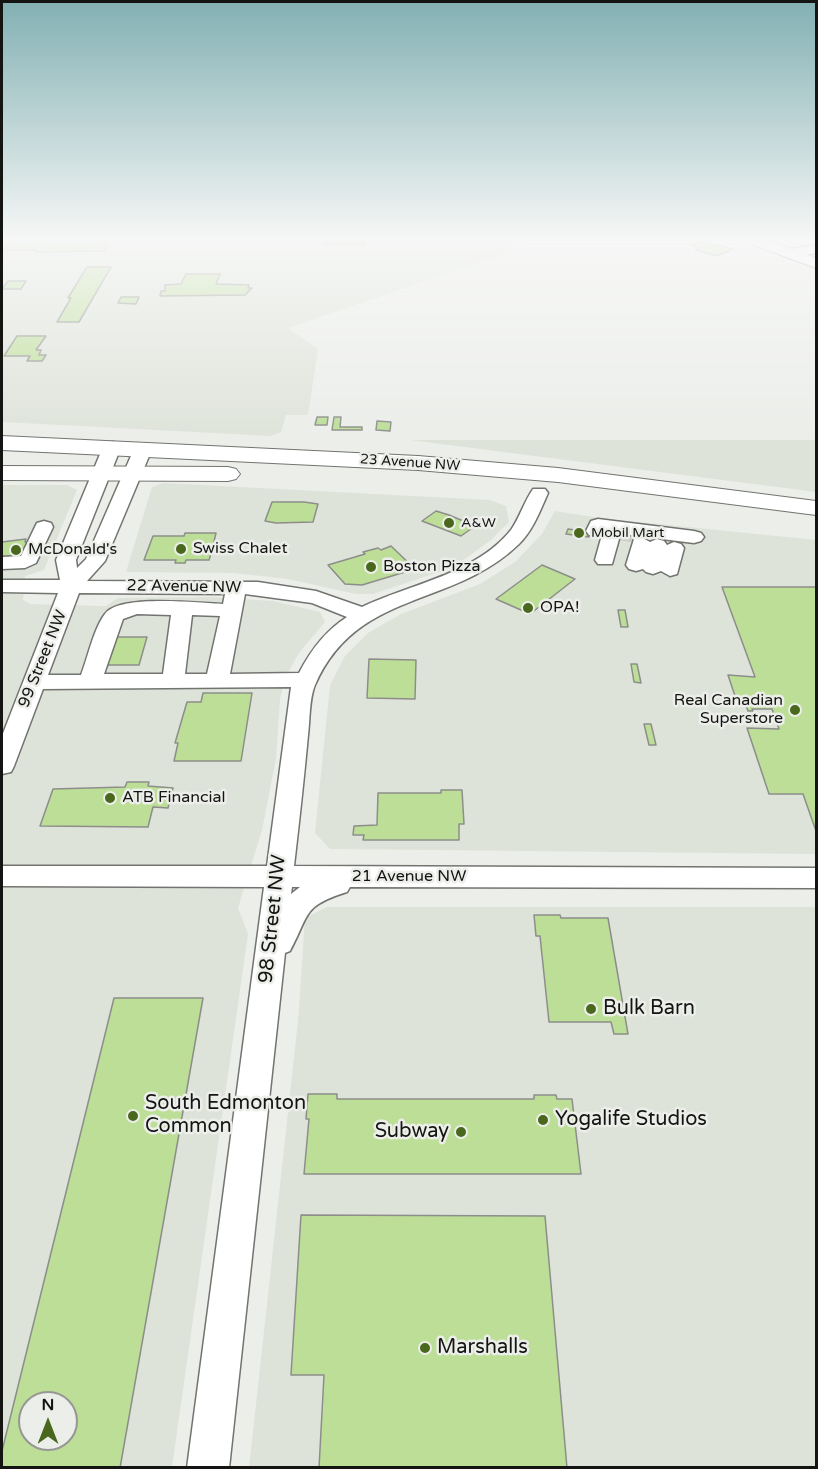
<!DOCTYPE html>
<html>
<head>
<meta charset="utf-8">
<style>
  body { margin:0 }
  #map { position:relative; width:818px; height:1469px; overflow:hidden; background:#eceeea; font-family:"Varela Round",sans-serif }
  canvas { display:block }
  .frame { position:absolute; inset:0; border:3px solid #141413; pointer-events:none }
  .north { position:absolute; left:18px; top:1391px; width:60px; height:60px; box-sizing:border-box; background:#eceeea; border:2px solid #969794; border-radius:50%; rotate:0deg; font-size:16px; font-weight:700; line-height:24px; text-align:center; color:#141413 }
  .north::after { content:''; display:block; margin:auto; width:21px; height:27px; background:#4a681d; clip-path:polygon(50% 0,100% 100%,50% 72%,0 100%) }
</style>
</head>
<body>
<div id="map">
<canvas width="818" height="1469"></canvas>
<div class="frame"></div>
<div class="north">N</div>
</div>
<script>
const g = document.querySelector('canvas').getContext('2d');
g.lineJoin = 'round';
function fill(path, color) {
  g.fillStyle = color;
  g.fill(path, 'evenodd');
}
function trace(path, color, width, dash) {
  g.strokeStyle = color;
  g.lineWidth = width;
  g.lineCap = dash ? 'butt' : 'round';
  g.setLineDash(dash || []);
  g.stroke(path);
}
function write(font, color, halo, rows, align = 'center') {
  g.font = font + ' "Varela Round",sans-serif';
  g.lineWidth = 5;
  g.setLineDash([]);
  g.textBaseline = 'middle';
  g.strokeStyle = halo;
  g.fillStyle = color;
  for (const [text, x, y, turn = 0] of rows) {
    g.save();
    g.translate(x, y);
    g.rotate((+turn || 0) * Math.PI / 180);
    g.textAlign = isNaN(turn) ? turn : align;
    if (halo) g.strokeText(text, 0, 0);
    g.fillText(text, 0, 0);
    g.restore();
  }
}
fill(new Path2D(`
  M 2,237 L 534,237 L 500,249 L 510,252 L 288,328 L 318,349 L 308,415 L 286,415 L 281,432 L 270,436 L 2,422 Z
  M 410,440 L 816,440 L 816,492 Z
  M 163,483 L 490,500 L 506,506 L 509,522 L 491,540 L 465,559 L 439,572 L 373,594 L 356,594 L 288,579 L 234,573 L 126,572 L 152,487 Z
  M 2,485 L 67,485 L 77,490 L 44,570 L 25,576 L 23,600 L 30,604 L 106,606 L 118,598 L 212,597 L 273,601 L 320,612 L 325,622 L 299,653 L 285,678 L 280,699 L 276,759 L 262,830 L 238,908 L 248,934 L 172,1467 L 2,1467 ZM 30,1403 L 66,1403 L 66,1439 L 30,1439 Z
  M 555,511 L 599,518 L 816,540 L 816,854 L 330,849 L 315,833 L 330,685 L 345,656 L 368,633 L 401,614 L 480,584 L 515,562 L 542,534 Z
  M 327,907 L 816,907 L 816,1467 L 249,1468 L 298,1021 L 305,918 Z`), '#dee3d9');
const building = new Path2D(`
  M 326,237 L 366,237 L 365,245 L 324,245 Z
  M 702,241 L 733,249 L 717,256 L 695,250 L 700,248 L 690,245 Z
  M 10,242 L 54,243 L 108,243 L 104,251 L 35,252 L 36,250 L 3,250 Z
  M 87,267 L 111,267 L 79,322 L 57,322 L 71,298 L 68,298 Z
  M 186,274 L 220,274 L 216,284 L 249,285 L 248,288 L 252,288 L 245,295 L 160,296 L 161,291 L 165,291 L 165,285 L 181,284 Z
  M 8,281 L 26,281 L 21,289 L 2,289 Z
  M 121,297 L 139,297 L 136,304 L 118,303 Z
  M 17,336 L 46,336 L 36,350 L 41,350 L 39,355 L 46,355 L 42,361 L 27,361 L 30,356 L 4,356 Z
  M 317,417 L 328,417 L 327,425 L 315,425 Z
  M 334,417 L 341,417 L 340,427 L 362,427 L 362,430 L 332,430 Z
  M 377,421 L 391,422 L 390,431 L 376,430 Z
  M 272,502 L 304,502 L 318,504 L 313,522 L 276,523 L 265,521 Z
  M 436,511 L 449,515 L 475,526 L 461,536 L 422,521 Z
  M 568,529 L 591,532 L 589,537 L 566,534 Z
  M 185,533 L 216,533 L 213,546 L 216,547 L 215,551 L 212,551 L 209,560 L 186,560 L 185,563 L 175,563 L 176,560 L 144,560 L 153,536 L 184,536 Z
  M 26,539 L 25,542 L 35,542 L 21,561 L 2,562 L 2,542 Z
  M 391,546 L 415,569 L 362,585 L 345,584 L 328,565 L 365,554 L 363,552 L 378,548 L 381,550 Z
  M 542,565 L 575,579 L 530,614 L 496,599 Z
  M 722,587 L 816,587 L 816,831 L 803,794 L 769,794 L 747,728 L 779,729 L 772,709 L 752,709 L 753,711 L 748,711 L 743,697 L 735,696 L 728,675 L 755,677 Z
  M 618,610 L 625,610 L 628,627 L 621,627 Z
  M 110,637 L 147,637 L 139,665 L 101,665 Z
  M 369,659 L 416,660 L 415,699 L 367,698 Z
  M 631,664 L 637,664 L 641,683 L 634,682 Z
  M 203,693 L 252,693 L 241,761 L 174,761 L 178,743 L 175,743 L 187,702 L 201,702 Z
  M 644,724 L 651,724 L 656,745 L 649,745 Z
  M 127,782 L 149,782 L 148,786 L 173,788 L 168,808 L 153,807 L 148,827 L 40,826 L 53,789 L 125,787 Z
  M 441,790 L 462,790 L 464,824 L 459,824 L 459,840 L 363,840 L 364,835 L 353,835 L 354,826 L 377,825 L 378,793 L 441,793 Z
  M 534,915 L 560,915 L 561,918 L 608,918 L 628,1034 L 614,1034 L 611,1022 L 549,1022 L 540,936 L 536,936 Z
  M 114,998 L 203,998 L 120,1468 L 2,1468 L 2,1451 ZM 30,1403 L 66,1403 L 66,1439 L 30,1439 Z
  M 308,1094 L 337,1094 L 337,1099 L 534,1099 L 534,1095 L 556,1095 L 557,1099 L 572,1099 L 581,1174 L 304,1174 L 309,1119 L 306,1119 Z
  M 301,1215 L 545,1216 L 567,1468 L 319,1468 L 324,1375 L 291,1375 Z`);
fill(building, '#bcde96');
trace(building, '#8d8e8b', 1.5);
trace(new Path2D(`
  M 625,541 L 626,535`), '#cccdca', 17, [17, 9]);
const minor = new Path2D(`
  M 816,245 L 816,253 L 791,257 L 785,253 L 791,249 Z
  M 112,442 L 118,443 L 121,447 L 76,560 L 77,568 L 86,559 L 134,449 L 137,445 L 149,445 L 152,449 L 105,561 L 87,581 L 258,582 L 316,591 L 362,607 C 410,584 476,574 511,530 C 520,517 524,502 533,489 L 545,489 L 548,493 C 540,511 533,530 519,544 C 452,609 357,589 315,685 C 309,699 310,720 308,735 C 304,779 299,823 294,866 L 816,868 L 816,888 L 350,887 L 347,892 C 302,906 310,914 290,951 L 285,953 L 229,1468 L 187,1468 L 264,887 L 2,886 L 2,866 L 267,866 L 291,687 L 43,689 L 14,766 L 11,772 L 2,774 L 2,736 L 58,593 L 2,592 L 2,580 L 60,580 L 56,560 L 103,447 L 106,443 ZM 79,593 L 225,594 L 223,604 C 199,603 119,594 105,614 C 94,628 88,657 81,675 L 48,675 ZM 245,594 L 312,603 L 347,617 C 325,631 311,650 299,673 L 230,674 ZM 137,614 L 171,615 L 163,674 L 104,674 L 123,619 ZM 192,615 L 220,616 L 207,674 L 185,674 ZM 292,887 L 300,887 L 291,894 Z
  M 598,519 L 694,531 L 701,533 L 704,537 L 701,541 L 694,543 L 605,532 L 603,535 L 616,535 L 619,539 L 612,564 L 598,564 L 595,560 L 602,535 L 589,535 L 586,531 L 591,521 Z
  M 44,521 L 51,523 L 53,527 L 36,563 L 25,568 L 2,569 L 2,557 L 21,556 L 35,527 L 37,523 Z
  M 641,537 L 650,542 L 657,539 L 664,541 L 667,545 L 674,542 L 681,544 L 684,548 L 677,574 L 670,576 L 661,571 L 653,574 L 646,572 L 643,569 L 636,571 L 629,569 L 626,565 L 634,539 Z`);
const major = new Path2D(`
  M 738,237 L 759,237 L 816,258 L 816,268 L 740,240 Z
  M 2,436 L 418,456 L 558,468 L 816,501 L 816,515 L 558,482 L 418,470 L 2,450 Z
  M 2,466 L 228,467 L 236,469 L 240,474 L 236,479 L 228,481 L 2,480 Z`);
trace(minor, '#727470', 3);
trace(major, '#727470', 2);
fill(minor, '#fff');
fill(major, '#fff');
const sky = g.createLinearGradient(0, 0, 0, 442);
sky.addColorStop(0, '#82b0b3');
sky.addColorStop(0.54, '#f6f7f6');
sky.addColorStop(1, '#f6f7f600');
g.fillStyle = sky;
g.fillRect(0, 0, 818, 442);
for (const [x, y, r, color] of [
  [449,523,6,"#4a681d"],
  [579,533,6,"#4a681d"],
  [181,549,6,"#4a681d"],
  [16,550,6,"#4a681d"],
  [371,567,6,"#4a681d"],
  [528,608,6,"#4a681d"],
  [795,710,6,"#4a681d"],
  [110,798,6,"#4a681d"],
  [591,1009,6,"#4a681d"],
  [133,1116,6,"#4a681d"],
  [543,1120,6,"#4a681d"],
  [461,1132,6,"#4a681d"],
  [425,1348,6,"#4a681d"]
]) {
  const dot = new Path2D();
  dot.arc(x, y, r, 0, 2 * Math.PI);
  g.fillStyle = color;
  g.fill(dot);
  trace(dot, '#eceeea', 2);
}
write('14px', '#141413', '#eceeea', [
  ["23 Avenue NW",410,463,4]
]);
write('14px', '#141413', '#eceeea', [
  ["A&W",461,523],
  ["Mobil Mart",591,533]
], 'left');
write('16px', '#141413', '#eceeea', [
  ["Swiss Chalet",193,549],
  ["McDonald's",28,550],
  ["Boston Pizza",383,567],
  ["OPA!",540,608],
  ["Real Canadian",783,701,"right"],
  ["Superstore",783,719,"right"],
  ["ATB Financial",122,798]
], 'left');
write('16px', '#141413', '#eceeea', [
  ["22 Avenue NW",184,587,1],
  ["99 Street NW",43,659,-68],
  ["21 Avenue NW",409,877]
]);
write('20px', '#141413', '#eceeea', [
  ["98 Street NW",273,919,-84]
]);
write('20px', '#141413', '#eceeea', [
  ["Bulk Barn",603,1009],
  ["South Edmonton",145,1104],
  ["Common",145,1127],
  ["Yogalife Studios",555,1120],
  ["Subway",449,1132,"right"],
  ["Marshalls",437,1348]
], 'left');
</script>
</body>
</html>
